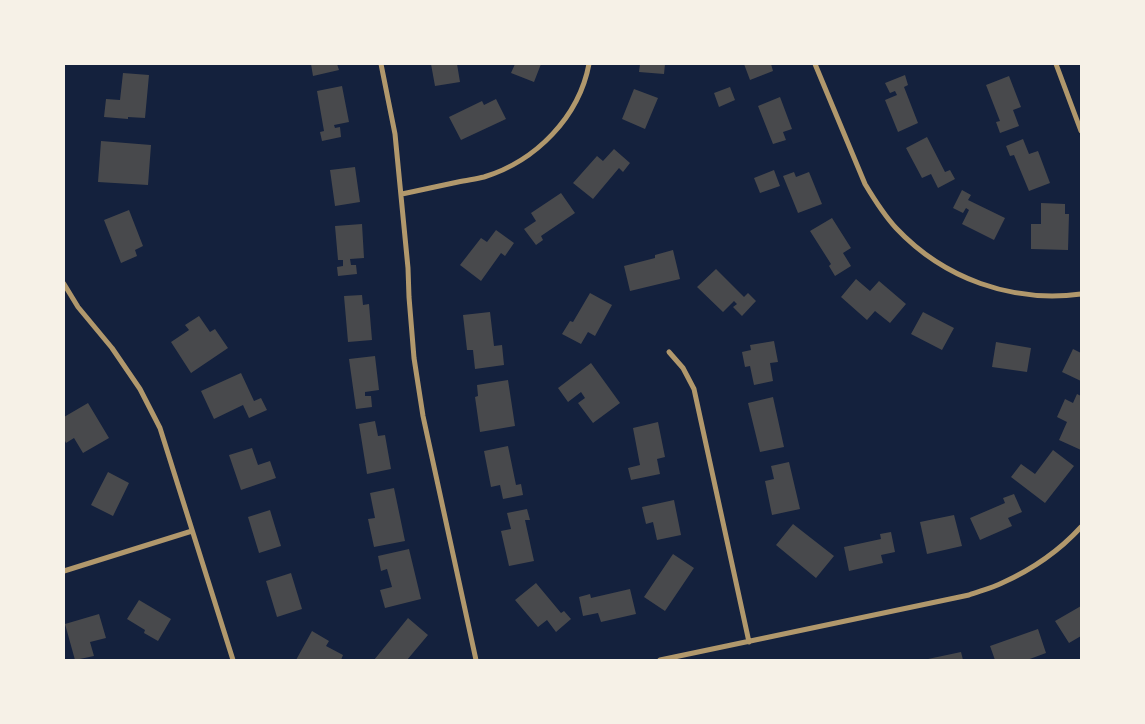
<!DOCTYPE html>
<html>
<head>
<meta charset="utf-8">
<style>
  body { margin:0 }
  #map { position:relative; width:1145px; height:724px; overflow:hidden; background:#14213d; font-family:Figtree,sans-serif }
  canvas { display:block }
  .frame { position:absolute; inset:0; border:65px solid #f6f1e7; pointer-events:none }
</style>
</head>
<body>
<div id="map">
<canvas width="1145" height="724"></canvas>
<div class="frame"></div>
</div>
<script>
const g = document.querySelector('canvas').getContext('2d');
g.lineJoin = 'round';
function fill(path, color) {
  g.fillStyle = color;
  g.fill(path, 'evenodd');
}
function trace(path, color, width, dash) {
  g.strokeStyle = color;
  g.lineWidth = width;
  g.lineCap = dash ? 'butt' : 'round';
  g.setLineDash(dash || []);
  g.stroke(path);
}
fill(new Path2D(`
  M 311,64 L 337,64 L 339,70 L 313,76 Z
  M 431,64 L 457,64 L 460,82 L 435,86 Z
  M 515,64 L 541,64 L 534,82 L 511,73 Z
  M 640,64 L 665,64 L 664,74 L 639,72 Z
  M 744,64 L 771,64 L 773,71 L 750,80 Z
  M 123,73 L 149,75 L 145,118 L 128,117 L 128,119 L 104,117 L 106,99 L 120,100 Z
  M 905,75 L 908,85 L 904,87 L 918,123 L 898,132 L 885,100 L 897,95 L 895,91 L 890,93 L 885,83 Z
  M 1009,76 L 1021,107 L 1013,110 L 1019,126 L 1000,133 L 996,122 L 1000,121 L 986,85 Z
  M 342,86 L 349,122 L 334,125 L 335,128 L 340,127 L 341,137 L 322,141 L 320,132 L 324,131 L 317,91 Z
  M 730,87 L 735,100 L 719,107 L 714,93 Z
  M 634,89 L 658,98 L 645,129 L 622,119 Z
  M 780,97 L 792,129 L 783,132 L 786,140 L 773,144 L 758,106 Z
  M 496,99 L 506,119 L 461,140 L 449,117 L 482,101 L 484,105 Z
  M 927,137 L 945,172 L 950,170 L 955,179 L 938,188 L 931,174 L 922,178 L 906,148 Z
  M 1023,139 L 1029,154 L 1038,151 L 1050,183 L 1029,191 L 1014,155 L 1010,156 L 1006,146 Z
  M 101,141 L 151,145 L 148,185 L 98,182 Z
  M 614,149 L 630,163 L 623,172 L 619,168 L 593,199 L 573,183 L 597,156 L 603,161 Z
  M 355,167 L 360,202 L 335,206 L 330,170 Z
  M 774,170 L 780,186 L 760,193 L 754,178 Z
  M 794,172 L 796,177 L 809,172 L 822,204 L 798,213 L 783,176 Z
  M 962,190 L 971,195 L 968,200 L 1005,218 L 994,240 L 962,224 L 969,210 L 966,208 L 963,213 L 953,208 Z
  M 561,193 L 575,213 L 541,236 L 543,240 L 536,245 L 524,229 L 536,221 L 531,213 Z
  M 1041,203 L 1065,204 L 1065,214 L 1069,214 L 1068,250 L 1031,249 L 1031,224 L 1041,224 Z
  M 129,210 L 143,246 L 135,250 L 137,256 L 121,263 L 104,220 Z
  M 832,218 L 851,248 L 843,253 L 851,266 L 835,276 L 829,266 L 831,264 L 810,231 Z
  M 362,224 L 364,258 L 350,259 L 351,265 L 356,265 L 357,274 L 338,276 L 337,267 L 343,266 L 343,260 L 338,260 L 335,226 Z
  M 496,230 L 514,243 L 505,256 L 501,253 L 481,281 L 460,265 L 481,238 L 487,242 Z
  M 673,250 L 680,279 L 630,291 L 624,266 L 655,258 L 655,255 Z
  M 716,269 L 744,297 L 748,293 L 756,301 L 742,316 L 733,307 L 737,304 L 734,301 L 723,312 L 697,287 Z
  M 856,279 L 870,291 L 879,281 L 906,304 L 890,323 L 875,311 L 867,320 L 841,297 Z
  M 590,293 L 612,305 L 595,336 L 588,332 L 581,344 L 562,334 L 570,321 L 573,322 Z
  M 362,295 L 363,305 L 369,304 L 372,340 L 348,342 L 344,296 Z
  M 490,312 L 494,346 L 502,345 L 504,365 L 475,369 L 473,350 L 467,350 L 463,315 Z
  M 923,312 L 954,328 L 942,350 L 911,334 Z
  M 199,316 L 210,332 L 215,329 L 228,348 L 191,373 L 171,342 L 189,330 L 185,325 Z
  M 774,341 L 778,362 L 770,363 L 773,381 L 754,385 L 750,366 L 745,367 L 742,352 L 751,350 L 750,345 Z
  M 996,342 L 1031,348 L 1027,372 L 992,367 Z
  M 1073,349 L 1081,353 L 1081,381 L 1062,372 Z
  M 375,356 L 379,390 L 365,392 L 365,396 L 371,396 L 372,407 L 356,409 L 349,359 Z
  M 591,363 L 620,403 L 593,423 L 578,403 L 585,398 L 581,392 L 568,402 L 558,388 Z
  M 241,373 L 254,401 L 261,398 L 267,410 L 249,418 L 243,405 L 214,419 L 201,391 Z
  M 508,380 L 515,426 L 480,432 L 475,397 L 478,396 L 477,385 Z
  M 1077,394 L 1081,396 L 1081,450 L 1059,440 L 1067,422 L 1057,417 L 1065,399 L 1073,403 Z
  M 773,397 L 784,447 L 760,452 L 748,403 Z
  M 88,403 L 109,438 L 83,453 L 74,438 L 66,443 L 64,439 L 64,417 Z
  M 375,421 L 378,436 L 385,435 L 391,469 L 367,474 L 359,424 Z
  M 658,422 L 665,457 L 657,459 L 660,474 L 631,480 L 628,468 L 640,465 L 633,428 Z
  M 508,446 L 516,485 L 521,484 L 523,495 L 503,499 L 500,485 L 491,487 L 484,451 Z
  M 252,448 L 258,465 L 270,461 L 276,478 L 241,490 L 229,455 Z
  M 1053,450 L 1074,466 L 1045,503 L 1011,477 L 1021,464 L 1035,474 Z
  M 789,462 L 800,509 L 772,515 L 765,481 L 774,479 L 771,466 Z
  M 108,472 L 129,483 L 113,516 L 91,505 Z
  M 394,488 L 405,541 L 374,547 L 368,519 L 375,518 L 370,493 Z
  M 1014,494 L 1022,512 L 1008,518 L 1012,526 L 980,540 L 970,518 L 1005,503 L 1003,498 Z
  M 674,500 L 681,535 L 657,540 L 653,522 L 646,524 L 642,507 Z
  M 527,509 L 530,520 L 525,520 L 534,561 L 509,566 L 501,531 L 511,529 L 507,513 Z
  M 270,510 L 281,546 L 259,553 L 248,517 Z
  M 954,515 L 962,546 L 927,554 L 920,522 Z
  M 793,524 L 834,556 L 816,578 L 776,545 Z
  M 891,532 L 895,552 L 881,555 L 883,563 L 849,571 L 844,547 L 881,539 L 880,534 Z
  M 409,549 L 421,599 L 385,608 L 380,590 L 392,587 L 387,569 L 381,571 L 378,556 Z
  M 673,554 L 694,568 L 665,611 L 644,597 Z
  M 291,573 L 302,609 L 277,617 L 266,581 Z
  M 536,583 L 561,613 L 564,611 L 571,619 L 556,632 L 547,620 L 538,627 L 515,600 Z
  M 630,589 L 636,614 L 601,622 L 598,613 L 583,616 L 579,597 L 590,594 L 591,598 Z
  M 139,600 L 171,619 L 158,641 L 144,633 L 145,630 L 127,619 Z
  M 1081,606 L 1081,636 L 1069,643 L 1055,621 Z
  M 99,614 L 106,638 L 90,642 L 94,656 L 75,660 L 65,624 Z
  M 408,618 L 428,635 L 407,660 L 374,660 Z
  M 1038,629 L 1046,653 L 1027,660 L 995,660 L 990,646 Z
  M 312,631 L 329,641 L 326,646 L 343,655 L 341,660 L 296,660 Z
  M 961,652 L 963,660 L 928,660 L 928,659 Z`), '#48494c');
trace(new Path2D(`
  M 381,64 L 395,134 L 408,268 L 409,297 L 414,358 L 423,416 L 476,660
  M 815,64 L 865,184 C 874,199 884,215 896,228 C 944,279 1012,303 1081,294
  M 1056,64 L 1081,131
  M 402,194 C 420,190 439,186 458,182 C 467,180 476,179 484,177 C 536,161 579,117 589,64
  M 64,284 L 78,307 L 112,348 L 140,389 L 160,428 L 233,660
  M 669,352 L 683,368 L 694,389 L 749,642
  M 64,571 L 192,531
  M 660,660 L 969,595 C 980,591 992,588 1002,583 C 1031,570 1060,550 1081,527`), '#b1986c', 5);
</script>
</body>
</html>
